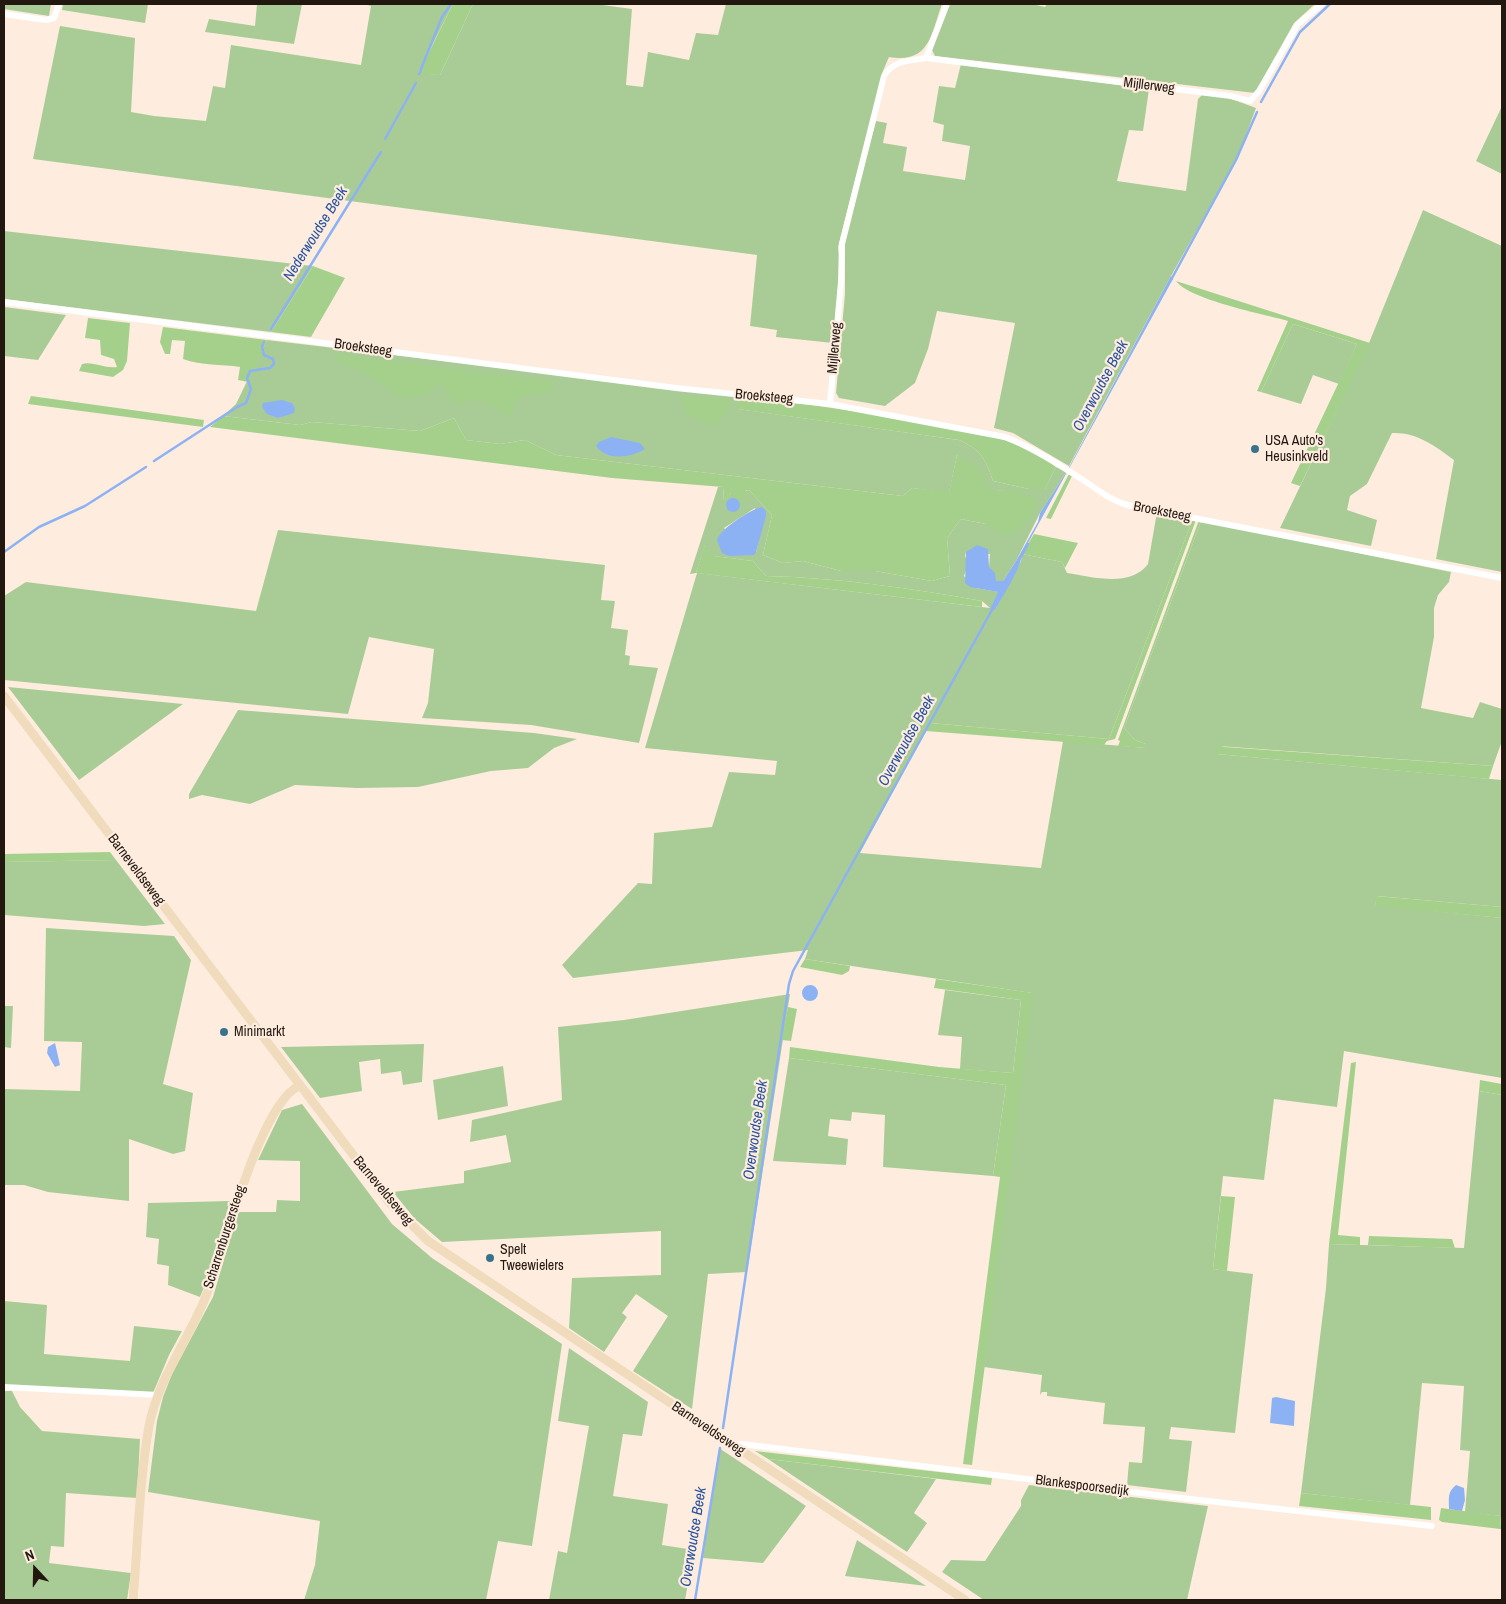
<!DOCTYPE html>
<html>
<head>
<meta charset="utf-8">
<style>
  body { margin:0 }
  #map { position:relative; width:1506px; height:1604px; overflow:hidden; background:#feeddf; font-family:"Archivo Narrow",sans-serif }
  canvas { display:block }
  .frame { position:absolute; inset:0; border:5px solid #221810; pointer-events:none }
  .north { position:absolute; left:10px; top:1544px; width:50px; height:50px; -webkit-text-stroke:4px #feeddf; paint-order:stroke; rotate:339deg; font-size:14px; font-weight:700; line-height:20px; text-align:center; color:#221810 }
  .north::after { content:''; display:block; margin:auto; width:18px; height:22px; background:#221810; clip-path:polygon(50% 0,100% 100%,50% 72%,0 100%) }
</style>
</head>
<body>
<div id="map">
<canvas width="1506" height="1604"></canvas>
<div class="frame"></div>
<div class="north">N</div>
</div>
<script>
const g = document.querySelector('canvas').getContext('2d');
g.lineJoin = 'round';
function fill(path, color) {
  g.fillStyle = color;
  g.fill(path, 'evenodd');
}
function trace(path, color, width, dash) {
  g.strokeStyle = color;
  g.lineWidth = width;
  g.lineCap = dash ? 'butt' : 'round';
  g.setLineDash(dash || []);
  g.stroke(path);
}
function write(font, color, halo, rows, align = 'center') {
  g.font = font + ' "Archivo Narrow",sans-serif';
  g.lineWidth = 4.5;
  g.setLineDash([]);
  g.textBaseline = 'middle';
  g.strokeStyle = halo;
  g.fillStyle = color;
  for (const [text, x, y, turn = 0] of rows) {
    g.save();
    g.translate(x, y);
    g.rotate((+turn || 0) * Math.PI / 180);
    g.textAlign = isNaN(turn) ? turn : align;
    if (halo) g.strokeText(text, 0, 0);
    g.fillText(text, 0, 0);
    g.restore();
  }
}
fill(new Path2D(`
  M 4,4 L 51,4 L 49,16 L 4,9 Z
  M 63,4 L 148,4 L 145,23 L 62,10 Z
  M 257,4 L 302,4 L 294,44 L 205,32 L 209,19 L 255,26 Z
  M 363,4 L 453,4 L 418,73 L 440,75 L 473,4 L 595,4 L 632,9 L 626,85 L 643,87 L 648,52 L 689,60 L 696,33 L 718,35 L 726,4 L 942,4 C 931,34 930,64 889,57 L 883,71 L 838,247 L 840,265 L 833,343 L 776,337 L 777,330 L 750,326 L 757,255 L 33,159 L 60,26 L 135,38 L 131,112 L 154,116 L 206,121 L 213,86 L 225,88 L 231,45 L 361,65 L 371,6 Z
  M 949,4 L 1032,4 L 1045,7 L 1047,4 L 1315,4 L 1294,23 L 1255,93 L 935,56 L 932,50 Z
  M 961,64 L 1149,89 L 1143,131 L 1129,130 L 1117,181 L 1186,191 L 1198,99 L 1202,95 L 1229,98 L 1256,108 L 1238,157 L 1171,276 L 1069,466 L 1013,433 L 994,428 L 1015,323 L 937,311 L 928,349 L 915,383 L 885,406 L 839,398 L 836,393 L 845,294 L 845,239 L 876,121 L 887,123 L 883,143 L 907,147 L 903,171 L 965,180 L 970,146 L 942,141 L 944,125 L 933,122 L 939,86 L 955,88 Z
  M 1502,106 L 1502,174 L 1476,161 Z
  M 1423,210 L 1502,246 L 1502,572 L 1436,559 L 1454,460 C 1435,446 1417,432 1392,433 L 1367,484 L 1350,496 L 1347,510 L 1377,520 L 1371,546 L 1280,528 L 1369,343 Z
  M 4,231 L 313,266 L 271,332 L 4,299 Z
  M 4,307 L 66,315 L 38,360 L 4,356 Z
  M 1293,324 L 1357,344 L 1339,384 L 1313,375 L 1301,404 L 1261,392 Z
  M 267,340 L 739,396 L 738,409 L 959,440 C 981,450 986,459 993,481 L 1029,489 L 1045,489 L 1056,467 L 1067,471 L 1040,513 L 1016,561 L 1003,581 L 996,581 L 989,567 L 990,554 L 966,552 L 965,556 L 968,564 L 964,576 L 976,588 L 999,592 L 992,605 L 995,610 L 1021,561 L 1022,554 L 1062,562 L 1067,573 C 1093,577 1130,588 1148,564 L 1157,512 L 1192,521 L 1109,739 L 930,723 L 860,853 L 1041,868 L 1063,741 L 1146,748 L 1146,744 L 1135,740 L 1124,728 L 1201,521 L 1451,572 L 1449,582 L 1438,595 L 1434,608 L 1434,637 L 1421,708 L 1473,718 L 1480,702 L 1502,709 L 1502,741 L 1493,766 L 1218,746 L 1217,754 L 1502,780 L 1502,907 L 1377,896 L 1375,905 L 1502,918 L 1502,1078 L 1344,1051 L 1337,1107 L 1274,1099 L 1264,1180 L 1223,1176 L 1213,1269 L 1253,1274 L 1235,1433 L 1171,1427 L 1169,1439 L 1192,1441 L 1186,1492 L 1127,1485 L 1129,1462 L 1142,1463 L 1145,1427 L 1103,1424 L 1105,1403 L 1047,1396 L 1047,1392 L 1042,1392 L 1040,1395 L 1042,1375 L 984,1367 L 1032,993 L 805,959 L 808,950 L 573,978 L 562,965 L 638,883 L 652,884 L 654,833 L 712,827 L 729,772 L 775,775 L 777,761 L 645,748 L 697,573 L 990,608 L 982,601 C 911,588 839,578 766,576 L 753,561 L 713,556 L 705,545 L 696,573 L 690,574 L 718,487 L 723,487 L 724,501 L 731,493 L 749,490 L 772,515 L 763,555 L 783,563 L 803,561 L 841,571 L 875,571 L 932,581 L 950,576 L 947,538 L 961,519 L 986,524 L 1024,497 L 1002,490 L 992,492 L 957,455 L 949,493 L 912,488 L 903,496 L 556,455 L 525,440 L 500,444 L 466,440 L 454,418 L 420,431 L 312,422 L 300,425 L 223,416 L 236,404 ZM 755,508 L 759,540 L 756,552 L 724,528 Z
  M 278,530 L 605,565 L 601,600 L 615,601 L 611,628 L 628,630 L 625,655 L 630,656 L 629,665 L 658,668 L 639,743 L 531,725 L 422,718 L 428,703 L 434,649 L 369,637 L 348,714 L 4,680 L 4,596 L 26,582 L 256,611 Z
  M 8,687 L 183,704 L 79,780 Z
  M 238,710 L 534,733 L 577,739 L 554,748 L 528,768 L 491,771 L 418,787 L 357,788 L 295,785 L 250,804 L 202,795 L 189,799 L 189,794 Z
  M 116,860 L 165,924 L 144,926 L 4,915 L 4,862 Z
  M 46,928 L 174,936 L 191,960 L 163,1084 L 193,1093 L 185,1151 L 173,1154 L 129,1139 L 129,1201 L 48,1192 L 24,1185 L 4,1185 L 4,1089 L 80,1091 L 82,1042 L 44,1041 Z
  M 945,990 L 1021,1000 L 1013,1073 L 960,1069 L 962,1037 L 938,1035 Z
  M 790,994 L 747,1272 L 708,1274 L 692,1409 L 633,1371 L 668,1316 L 636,1294 L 622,1313 L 627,1317 L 604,1352 L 569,1328 L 572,1278 L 661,1275 L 661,1231 L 442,1242 L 415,1219 L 393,1192 L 464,1183 L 464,1171 L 511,1162 L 506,1135 L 470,1142 L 472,1120 L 562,1100 L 558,1027 L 624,1020 Z
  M 4,1006 L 13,1006 L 11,1048 L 4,1047 Z
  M 424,1044 L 422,1082 L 403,1085 L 401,1071 L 381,1074 L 380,1059 L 359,1062 L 362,1091 L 320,1098 L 281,1047 Z
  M 789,1058 L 1006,1085 L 993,1176 L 883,1167 L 885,1115 L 852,1112 L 851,1121 L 830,1119 L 828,1136 L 848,1139 L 846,1165 L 773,1161 Z
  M 503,1066 L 508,1106 L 438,1120 L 433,1080 Z
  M 1479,1091 L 1502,1095 L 1502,1529 L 1500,1529 L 1501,1516 L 1465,1512 L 1470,1451 L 1460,1450 L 1464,1386 L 1422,1383 L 1410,1505 L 1301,1493 L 1326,1288 L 1329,1244 L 1464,1248 Z
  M 302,1104 L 392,1224 L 432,1258 L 562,1344 L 532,1546 L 498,1541 L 486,1600 L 304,1600 L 315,1565 L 320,1521 L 148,1492 L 157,1421 L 163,1397 L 172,1374 L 213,1297 L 238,1212 L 276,1212 L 277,1200 L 300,1201 L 300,1161 L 258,1160 L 282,1110 Z
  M 230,1201 L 212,1267 L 200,1297 L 168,1285 L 169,1266 L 157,1264 L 159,1239 L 146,1237 L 148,1203 Z
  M 4,1301 L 47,1305 L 44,1354 L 130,1361 L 134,1326 L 182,1331 L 169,1355 L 153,1393 L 4,1385 Z
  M 569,1348 L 648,1402 L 642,1436 L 623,1434 L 613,1496 L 668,1504 L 662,1545 L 694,1550 L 685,1600 L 549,1600 L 558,1551 L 567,1553 L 589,1426 L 558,1421 Z
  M 4,1391 L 12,1391 L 20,1407 L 42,1431 L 140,1439 L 137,1498 L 66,1493 L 64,1547 L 51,1546 L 49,1563 L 131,1573 L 127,1600 L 4,1600 Z
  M 719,1448 L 806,1506 L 763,1563 L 703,1558 Z
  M 768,1459 L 936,1479 L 914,1513 L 927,1523 L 907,1552 Z
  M 1029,1485 L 1208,1506 L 1187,1600 L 984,1600 L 942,1572 L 951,1560 L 985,1561 L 1021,1506 L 1021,1500 Z
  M 857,1540 L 926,1586 L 845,1576 Z`), '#a9cc96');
fill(new Path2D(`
  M 453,4 L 473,4 L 440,75 L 418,74 Z
  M 313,266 L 345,278 L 311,337 L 271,332 Z
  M 1176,281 L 1370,343 L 1300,486 L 1291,483 L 1357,344 L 1293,324 L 1261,392 L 1257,391 L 1288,321 C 1264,314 1190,300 1176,281 Z
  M 88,318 L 130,323 L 127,361 L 123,370 L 113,377 L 79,371 L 82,364 C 93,361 105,369 117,367 L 114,359 L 101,355 L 100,340 L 85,338 Z
  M 163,327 L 267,340 L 248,382 L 238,380 L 240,367 C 221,364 202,366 183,359 L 185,341 L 172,340 L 170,354 L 165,354 L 160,342 Z
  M 337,354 L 556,382 L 547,393 L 517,397 L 510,417 L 480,399 L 455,404 L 439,384 L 424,396 L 403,398 L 359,369 L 339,363 L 334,356 Z
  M 31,396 L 204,420 L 203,427 L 28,404 Z
  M 681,396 L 731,399 L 725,415 L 714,425 L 702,422 L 686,413 Z
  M 739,396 C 805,404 870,412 935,425 C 980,434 1020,438 1056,467 L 1045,489 L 1029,489 L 993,481 C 986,459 981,450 959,440 L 737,409 Z
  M 223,416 L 300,425 L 312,422 L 420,431 L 454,418 L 466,440 L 500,444 L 525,440 L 556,455 L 903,496 L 912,488 L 949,492 L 957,455 L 983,472 L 984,482 L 992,491 L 1002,490 L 1020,492 L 1024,497 L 1031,495 L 1037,504 C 1031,520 1020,529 1005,537 L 986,524 L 961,519 L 947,538 L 950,576 L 932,581 L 875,571 L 841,571 L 803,561 L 783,563 L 763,555 L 772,515 L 749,490 L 746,490 L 746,499 L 738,499 L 731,493 L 724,502 L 723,487 L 612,478 L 210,427 Z
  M 1069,474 L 1072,476 L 1051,519 L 1046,518 Z
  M 1196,520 L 1115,739 L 1107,741 L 1104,745 L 926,731 L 930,723 L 1109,739 L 1192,521 Z
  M 1199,520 L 1201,521 L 1124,728 L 1135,740 L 1146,744 L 1146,748 L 1118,746 L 1120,741 L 1118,740 Z
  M 1034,534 L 1078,543 L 1065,568 L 1062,562 L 1022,554 Z
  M 705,544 L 714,556 L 753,561 L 766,576 C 839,578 911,588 982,601 L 982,607 L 696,573 Z
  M 1217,745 L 1225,747 L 1493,766 L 1489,779 L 1217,754 Z
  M 110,852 L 116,860 L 4,862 L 4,854 Z
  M 1376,896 L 1502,907 L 1502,918 L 1375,906 Z
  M 805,959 L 850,966 L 849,971 L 842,975 L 800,967 Z
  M 936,979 L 1033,993 L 972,1465 L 963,1464 L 1000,1177 L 993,1176 L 1006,1085 L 789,1058 L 790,1047 L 939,1067 L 1013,1073 L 1021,1000 L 934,988 Z
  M 788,1007 L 797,1009 L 791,1041 L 782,1040 Z
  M 1356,1062 L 1338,1235 L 1360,1237 L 1360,1245 L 1329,1244 L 1351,1063 Z
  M 1480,1080 L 1502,1084 L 1502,1095 L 1479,1091 Z
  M 1221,1196 L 1235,1197 L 1227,1271 L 1213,1269 Z
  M 1369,1236 L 1452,1239 L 1455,1248 L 1368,1245 Z
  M 755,1451 L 992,1478 L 991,1485 L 768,1459 Z
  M 1301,1493 L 1431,1507 L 1431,1520 L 1299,1506 Z
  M 1441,1508 L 1501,1516 L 1500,1529 L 1442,1522 L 1439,1520 Z`), '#a4d08c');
fill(new Path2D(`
  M 1171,276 L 1173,279 L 1022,554 C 1021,568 1003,596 995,610 L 990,609 L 998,592 L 970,587 L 965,583 L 966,552 L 977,545 L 988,549 L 989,567 L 995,573 L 996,581 L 1003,581 L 1016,561 L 1038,522 L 1040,513 L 1067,471 Z
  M 282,400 L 292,403 L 295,408 L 294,413 L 278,418 L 267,414 L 262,407 L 263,403 Z
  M 611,437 L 640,443 L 645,449 C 631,458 606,461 596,446 L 599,442 Z
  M726 505a7 7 0 1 1 14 0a7 7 0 1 1-14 0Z
  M 762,507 L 766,511 L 766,516 L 756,552 L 754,555 L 729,556 L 722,553 L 717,540 C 720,529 751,509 762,507 Z
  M802 993a8 8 0 1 1 16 0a8 8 0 1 1-16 0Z
  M 55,1043 L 60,1065 L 55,1067 L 47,1053 L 48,1047 Z
  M 1276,1397 L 1295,1401 L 1294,1426 L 1270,1423 L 1272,1398 Z
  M 1456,1485 L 1464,1488 L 1465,1500 L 1462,1511 L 1449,1509 C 1449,1499 1447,1492 1456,1485 Z`), '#8cb2f4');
trace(new Path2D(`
  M 419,74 L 442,17 L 451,4
  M 1261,102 L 1300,32 L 1330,4
  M 385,139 L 416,83
  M 1171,280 L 1236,160 L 1257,112
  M 271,329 L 381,152
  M 154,461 L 237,407 L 246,403 L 251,389 L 247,378 L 250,371 L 270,368 L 274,364 L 273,359 L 264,355 L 262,347 L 264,342
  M 4,552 L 39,527 L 85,506 L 146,467
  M 1021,557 L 1028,544
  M 723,1428 L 789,984 L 793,971 L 993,608
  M 695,1600 L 720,1448`), '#8cb2f4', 2.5);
trace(new Path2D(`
  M 4,14 L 46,20 L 54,18 L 59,4
  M 926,58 L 1231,96 L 1250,101 L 1259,91 L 1298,24 L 1322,4
  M 4,302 L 676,388 L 830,404 L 1005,437 C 1033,448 1058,464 1083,480 C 1098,490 1110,500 1127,505 L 1502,578
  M 830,404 L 841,282 L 842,244 L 884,76 C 893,60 910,61 926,58 L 947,4
  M 4,1387 L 159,1395
  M 733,1445 L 742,1444 L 1190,1499 L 1432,1526`), '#fff', 6);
trace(new Path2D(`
  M 4,696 L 389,1202 L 428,1241 L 965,1600
  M 133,1600 C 138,1543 139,1483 149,1426 C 158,1380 186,1343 204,1301 C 223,1257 258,1105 299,1086`), '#f0dcbc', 9);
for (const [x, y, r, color] of [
  [1255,449,5,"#38728b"],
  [224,1032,5,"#38728b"],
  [490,1258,5,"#38728b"]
]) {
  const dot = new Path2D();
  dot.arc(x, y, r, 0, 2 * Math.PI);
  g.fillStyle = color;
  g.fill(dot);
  trace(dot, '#feeddf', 2);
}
write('14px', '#221810', '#feeddf', [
  ["Mijllerweg",1149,86,7],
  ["Broeksteeg",363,348,8],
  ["Mijllerweg",835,348,-85],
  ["Broeksteeg",764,397,5],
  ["Broeksteeg",1162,512,11],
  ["Barneveldseweg",136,870,53],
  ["Barneveldseweg",383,1191,50],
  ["Scharrenburgersteeg",225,1237,-72],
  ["Barneveldseweg",708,1429,34],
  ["Blankespoorsedijk",1082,1486,7]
]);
write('14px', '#221810', '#feeddf', [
  ["USA Auto's",1265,441],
  ["Heusinkveld",1265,457],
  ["Minimarkt",234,1032],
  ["Spelt",500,1250],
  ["Tweewielers",500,1266]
], 'left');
write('italic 15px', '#27529f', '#feeddf', [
  ["Nederwoudse Beek",316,234,-58],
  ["Overwoudse Beek",1101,386,-62],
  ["Overwoudse Beek",907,741,-61],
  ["Overwoudse Beek",756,1130,-82],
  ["Overwoudse Beek",694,1537,-81]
]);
</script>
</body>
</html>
